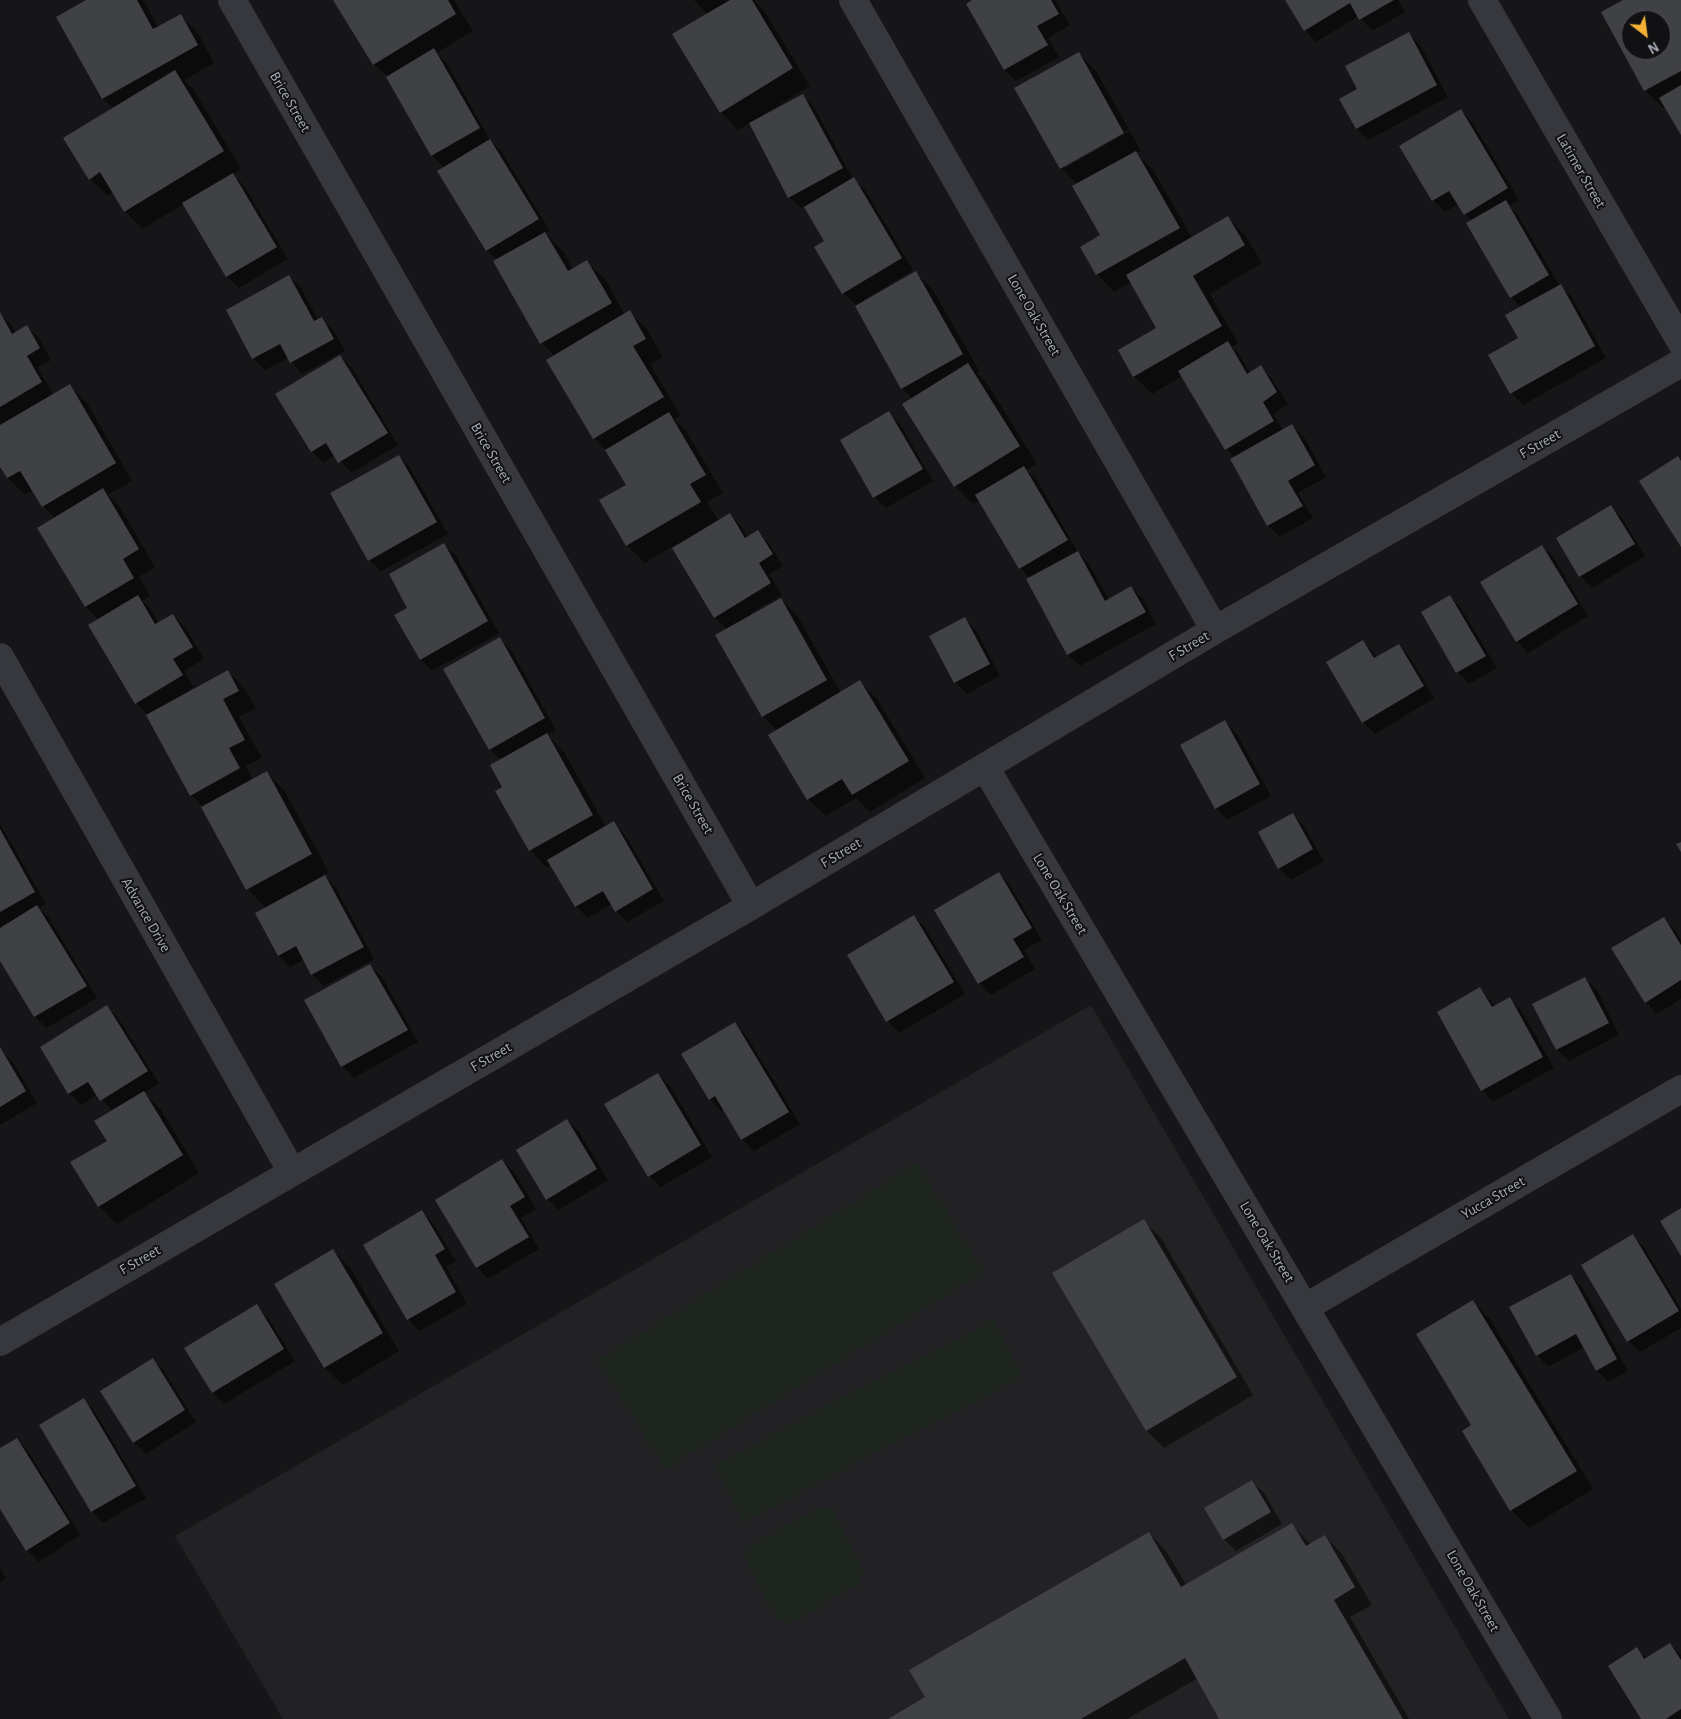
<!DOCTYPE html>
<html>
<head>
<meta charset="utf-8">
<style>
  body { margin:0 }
  #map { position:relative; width:1681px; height:1719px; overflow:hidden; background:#161618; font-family:"Alegreya Sans",sans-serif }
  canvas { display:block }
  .north { position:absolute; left:1621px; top:10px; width:50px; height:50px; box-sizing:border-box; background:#111113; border:1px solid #4d4f55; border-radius:50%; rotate:150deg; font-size:14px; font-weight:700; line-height:20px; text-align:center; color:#a8adb8 }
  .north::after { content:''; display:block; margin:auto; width:18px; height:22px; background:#f2b134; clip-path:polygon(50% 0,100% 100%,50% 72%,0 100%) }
</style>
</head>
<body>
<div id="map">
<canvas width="1681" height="1719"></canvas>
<div class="north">N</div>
</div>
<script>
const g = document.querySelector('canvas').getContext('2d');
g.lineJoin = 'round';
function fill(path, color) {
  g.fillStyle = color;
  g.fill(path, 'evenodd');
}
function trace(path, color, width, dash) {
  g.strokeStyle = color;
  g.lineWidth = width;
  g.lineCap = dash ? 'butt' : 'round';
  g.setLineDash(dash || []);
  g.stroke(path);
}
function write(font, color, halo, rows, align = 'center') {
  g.font = font + ' "Alegreya Sans",sans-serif';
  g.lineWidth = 4;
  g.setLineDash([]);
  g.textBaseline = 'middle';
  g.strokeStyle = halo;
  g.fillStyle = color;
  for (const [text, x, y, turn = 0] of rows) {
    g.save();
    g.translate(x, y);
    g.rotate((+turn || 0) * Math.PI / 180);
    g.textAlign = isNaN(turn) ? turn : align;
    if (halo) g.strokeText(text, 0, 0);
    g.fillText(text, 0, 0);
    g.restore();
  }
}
fill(new Path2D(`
  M 1091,1005 L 1509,1719 L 283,1719 L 175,1536 Z`), '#222225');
fill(new Path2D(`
  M 917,1163 L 984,1272 L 665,1469 L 598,1360 Z
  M 993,1320 L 1022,1377 L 743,1522 L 713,1465 Z
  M 825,1506 L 834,1510 L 864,1572 L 858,1584 L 790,1624 L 778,1620 L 744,1557 L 746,1547 Z`), '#1e261f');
fill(new Path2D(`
  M 88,0 L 143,0 L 159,28 L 180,16 L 198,33 L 214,63 L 184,80 L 193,89 L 241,169 L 233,174 L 244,186 L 288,259 L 239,288 L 227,277 L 184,204 L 142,229 L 125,211 L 114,192 L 108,196 L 90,179 L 114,109 L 103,98 L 58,17 Z
  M 335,0 L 454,0 L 473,31 L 437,53 L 446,62 L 490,140 L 502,152 L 550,231 L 545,233 L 563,251 L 573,270 L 587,262 L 605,279 L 625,315 L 629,312 L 647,329 L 663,357 L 650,364 L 680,415 L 674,419 L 686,431 L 723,493 L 707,502 L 719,521 L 730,514 L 741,526 L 748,538 L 758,532 L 769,543 L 783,566 L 769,574 L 782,595 L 751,613 L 753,615 L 781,599 L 798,617 L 841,693 L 860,682 L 877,699 L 925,778 L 870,812 L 856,798 L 826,816 L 808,799 L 777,731 L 763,716 L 727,630 L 715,617 L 677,544 L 645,563 L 627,545 L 601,501 L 627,486 L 606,450 L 594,438 L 555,356 L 541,343 L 497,260 L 487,250 L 445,168 L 432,155 L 388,77 L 374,64 Z
  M 694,0 L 754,0 L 763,9 L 810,86 L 763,115 L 764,117 L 803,96 L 814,107 L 853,179 L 865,190 L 913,270 L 864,300 L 865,302 L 916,273 L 933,290 L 980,372 L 977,373 L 986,382 L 1037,464 L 1026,470 L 1036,479 L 1078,552 L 1089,564 L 1109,600 L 1131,588 L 1143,599 L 1156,624 L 1080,666 L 1068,655 L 1028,580 L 1030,578 L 1020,568 L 979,500 L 973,504 L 955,486 L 913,399 L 902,388 L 856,305 L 843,293 L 816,247 L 826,241 L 805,206 L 801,208 L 789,197 L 750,123 L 738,130 L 721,112 L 708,15 Z
  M 975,0 L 1055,0 L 1070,25 L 1048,38 L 1059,57 L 1016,81 L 1005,70 Z
  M 1287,0 L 1398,0 L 1405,12 L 1372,31 L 1359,16 L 1316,42 L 1305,30 Z
  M 1626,0 L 1681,0 L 1681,133 L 1665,107 L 1663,108 L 1645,90 L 1602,13 ZM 1631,20 L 1661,20 L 1661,50 L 1631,50 Z
  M 1408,33 L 1420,45 L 1448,97 L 1368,140 L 1357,129 L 1341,99 L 1359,90 Z
  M 1079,54 L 1096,71 L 1129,129 L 1065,165 L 1065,168 L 1130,131 L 1141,151 L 1136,153 L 1153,170 L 1192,238 L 1228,218 L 1245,235 L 1262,263 L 1210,294 L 1238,343 L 1232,347 L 1239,354 L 1250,373 L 1261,367 L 1272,379 L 1288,404 L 1273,414 L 1283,430 L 1292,426 L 1304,437 L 1326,477 L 1298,493 L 1313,518 L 1280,537 L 1268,525 L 1235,458 L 1226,449 L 1182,376 L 1152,394 L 1134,376 L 1158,328 L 1131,282 L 1114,292 L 1097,274 L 1102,236 L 1078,185 L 1061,168 Z
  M 1461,110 L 1472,122 L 1519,200 L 1509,206 L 1517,214 L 1560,286 L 1572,297 L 1606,358 L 1523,405 L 1511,393 L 1519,339 L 1521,307 L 1511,297 L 1472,221 L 1465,214 L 1458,204 L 1445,212 L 1433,200 Z
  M 289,277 L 301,288 L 318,320 L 322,319 L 333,330 L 345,351 L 302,374 L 288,358 L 265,370 L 253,359 L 227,310 Z
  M 0,314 L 11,325 L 16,333 L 27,327 L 39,338 L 51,360 L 37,368 L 54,395 L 70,386 L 87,403 L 132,481 L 108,495 L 120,507 L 155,567 L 139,577 L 150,596 L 142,601 L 150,608 L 159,624 L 173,615 L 185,627 L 204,659 L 184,671 L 194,687 L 188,691 L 189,693 L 228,672 L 245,689 L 256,708 L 239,717 L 262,758 L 246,766 L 253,780 L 267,773 L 284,790 L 329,872 L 323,875 L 336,888 L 374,959 L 324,986 L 312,974 L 305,959 L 290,967 L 279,956 L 266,908 L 247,889 L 203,807 L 191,795 L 148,715 L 136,703 L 99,620 L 86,607 L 38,528 L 55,518 L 43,506 L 34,490 L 25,495 L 8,478 L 0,464 L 0,427 L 2,426 L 0,424 Z
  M 340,356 L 352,368 L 398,445 L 351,473 L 335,455 L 324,463 L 312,451 Z
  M 889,413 L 900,424 L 933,481 L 886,508 L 874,497 Z
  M 399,456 L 410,468 L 448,534 L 381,571 L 369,560 Z
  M 1610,506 L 1622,518 L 1645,556 L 1592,588 L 1580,576 Z
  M 444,545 L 456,556 L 499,633 L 432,671 L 421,660 L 409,608 Z
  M 1542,546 L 1554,558 L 1588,616 L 1528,653 L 1517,641 Z
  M 1449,596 L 1461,608 L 1497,668 L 1469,684 L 1457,672 L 1422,613 Z
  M 964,618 L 976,630 L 1000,676 L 967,694 L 955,682 Z
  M 499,638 L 511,650 L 556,730 L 547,735 L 564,752 L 606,827 L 614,823 L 625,835 L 664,901 L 627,922 L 616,911 L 612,904 L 588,918 L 576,907 L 552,865 L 547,868 L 530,850 L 504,787 L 501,760 L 490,749 Z
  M 1363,641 L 1378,658 L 1398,645 L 1410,657 L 1434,698 L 1375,734 L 1363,722 L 1327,662 Z
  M 1225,722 L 1237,734 L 1271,796 L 1227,820 L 1216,808 Z
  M 1293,815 L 1304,826 L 1324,861 L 1291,880 L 1279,868 Z
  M 0,824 L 46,904 L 39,908 L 49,918 L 97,998 L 47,1028 L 35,1017 L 0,958 Z
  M 998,873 L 1010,885 L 1042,940 L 1024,950 L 1035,969 L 991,995 L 979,983 Z
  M 914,916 L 925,928 L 965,994 L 899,1033 L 887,1021 L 848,956 Z
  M 1663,918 L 1675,930 L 1681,940 L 1681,999 L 1657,1014 L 1646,1002 Z
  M 370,965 L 382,977 L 418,1042 L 354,1078 L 342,1066 L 306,1001 Z
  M 1585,979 L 1597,990 L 1619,1035 L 1569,1061 L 1557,1050 L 1534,1005 Z
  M 1480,989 L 1495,1006 L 1509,998 L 1521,1010 L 1554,1068 L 1493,1102 L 1482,1090 Z
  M 107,1007 L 118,1018 L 159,1083 L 144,1093 L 161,1110 L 199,1173 L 117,1224 L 99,1206 L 112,1111 L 98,1094 L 81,1105 L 69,1093 L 41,1047 Z
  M 735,1024 L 746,1035 L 800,1124 L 754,1151 L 742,1139 L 724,1109 L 721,1111 L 710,1099 Z
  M 0,1049 L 12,1061 L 37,1103 L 0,1125 Z
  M 658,1074 L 670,1086 L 712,1157 L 661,1187 L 649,1176 Z
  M 567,1120 L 579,1132 L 608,1180 L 559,1210 L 547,1199 Z
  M 502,1161 L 514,1172 L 536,1209 L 521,1218 L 539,1249 L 488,1279 L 477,1267 Z
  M 421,1212 L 433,1223 L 456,1261 L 446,1267 L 467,1304 L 419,1331 L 408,1319 Z
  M 1143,1221 L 1161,1238 L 1253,1395 L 1164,1448 L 1147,1431 Z
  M 1633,1236 L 1644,1247 L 1681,1309 L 1681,1328 L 1640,1352 L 1628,1341 Z
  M 333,1250 L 350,1268 L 399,1351 L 343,1385 L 325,1368 L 276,1285 Z
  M 1571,1275 L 1582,1287 L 1628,1371 L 1608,1382 L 1597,1370 L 1584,1347 L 1548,1367 L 1537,1355 Z
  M 1472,1301 L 1490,1319 L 1593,1489 L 1529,1528 L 1511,1510 L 1472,1425 Z
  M 257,1306 L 268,1318 L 295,1361 L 224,1404 L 213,1393 Z
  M 153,1360 L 164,1371 L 196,1422 L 146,1454 L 134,1442 L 102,1392 Z
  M 84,1400 L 95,1412 L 146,1498 L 103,1523 L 92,1511 Z
  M 17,1439 L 28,1451 L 80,1535 L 39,1562 L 27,1550 L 0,1507 L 0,1450 Z
  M 1252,1482 L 1264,1493 L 1282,1524 L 1236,1551 L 1224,1539 Z
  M 1292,1525 L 1311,1545 L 1325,1537 L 1342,1554 L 1372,1605 L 1350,1617 L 1409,1719 L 1221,1719 L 1198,1678 L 1127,1719 L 890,1719 L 927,1698 L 1149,1533 L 1166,1551 L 1187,1586 Z
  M 0,1568 L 6,1578 L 0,1582 Z
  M 1670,1644 L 1681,1655 L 1681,1719 L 1642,1719 L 1637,1649 L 1647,1659 Z`), '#0007');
fill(new Path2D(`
  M 86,0 L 137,0 L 153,29 L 181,14 L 198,45 L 102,99 L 56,17 Z
  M 333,0 L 448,0 L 456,14 L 373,65 Z
  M 730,0 L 752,0 L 793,68 L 720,113 L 672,34 Z
  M 972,0 L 1051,0 L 1059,14 L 1037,26 L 1048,45 L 1004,70 L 966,4 Z
  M 1285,0 L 1394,0 L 1359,20 L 1350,3 L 1304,31 Z
  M 1623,0 L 1681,0 L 1681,71 L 1644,91 L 1601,12 ZM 1631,20 L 1661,20 L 1661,50 L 1631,50 Z
  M 1409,32 L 1437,85 L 1356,129 L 1339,99 L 1357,89 L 1345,66 Z
  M 434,48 L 480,128 L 431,156 L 386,77 Z
  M 1079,52 L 1124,133 L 1060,169 L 1014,88 Z
  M 175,70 L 224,151 L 124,212 L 100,172 L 89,180 L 63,138 Z
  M 1681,85 L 1681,135 L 1659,98 Z
  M 803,94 L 843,168 L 788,198 L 749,123 Z
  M 1461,109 L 1508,188 L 1464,215 L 1449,191 L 1432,201 L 1399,146 Z
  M 490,139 L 539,219 L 486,251 L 437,171 Z
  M 1136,151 L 1180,228 L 1096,275 L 1080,247 L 1100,235 L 1072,186 Z
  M 233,173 L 277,247 L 226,277 L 182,203 Z
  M 854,177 L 902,258 L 842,294 L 814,247 L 824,241 L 804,207 Z
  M 1506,200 L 1549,275 L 1510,298 L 1466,223 Z
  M 1228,216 L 1245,245 L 1193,276 L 1222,326 L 1133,377 L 1118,350 L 1156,328 L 1126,275 Z
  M 545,232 L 568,271 L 587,260 L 612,303 L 540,344 L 493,261 Z
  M 916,271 L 963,354 L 901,389 L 855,306 Z
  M 289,275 L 314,321 L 322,317 L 334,339 L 290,363 L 280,344 L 252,359 L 226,310 Z
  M 1561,284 L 1595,346 L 1510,394 L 1488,355 L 1518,338 L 1505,315 Z
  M 630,310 L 646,339 L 633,346 L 664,397 L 593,439 L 546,360 Z
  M 0,312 L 12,334 L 27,325 L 40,348 L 27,356 L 42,382 L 0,407 Z
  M 1228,341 L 1247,374 L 1261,365 L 1277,392 L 1263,402 L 1274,421 L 1225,450 L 1178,371 Z
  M 340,355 L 388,433 L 338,463 L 326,443 L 311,452 L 275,394 Z
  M 968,363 L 1020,446 L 954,487 L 902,404 Z
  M 70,384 L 116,463 L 42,507 L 20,471 L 7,478 L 0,467 L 0,425 Z
  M 889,411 L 923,469 L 873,498 L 840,440 Z
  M 669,412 L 706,475 L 690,484 L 701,502 L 626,546 L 599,500 L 626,485 L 605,450 Z
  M 1292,424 L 1315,465 L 1288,481 L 1303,506 L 1267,526 L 1230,459 Z
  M 399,455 L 437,522 L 368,561 L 330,493 Z
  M 1678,456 L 1681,461 L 1681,547 L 1639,481 Z
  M 1024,466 L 1068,540 L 1019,569 L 975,495 Z
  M 103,488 L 139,549 L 123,559 L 134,578 L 85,607 L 37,528 Z
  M 1611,505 L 1635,544 L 1579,577 L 1556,538 Z
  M 730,513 L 745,538 L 758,530 L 773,554 L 759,563 L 771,583 L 714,618 L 672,548 Z
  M 444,543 L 488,621 L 420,660 L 394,615 L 407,608 L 389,574 Z
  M 1542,545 L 1578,604 L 1516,642 L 1480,582 Z
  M 1078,551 L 1105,601 L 1131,586 L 1146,612 L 1067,655 L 1026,579 Z
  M 138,595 L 155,624 L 173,614 L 193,647 L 173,659 L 183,675 L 135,704 L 88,625 Z
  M 1450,595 L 1486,656 L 1456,673 L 1421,612 Z
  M 781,598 L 827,680 L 762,717 L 715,635 Z
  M 965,617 L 990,664 L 954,683 L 929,636 Z
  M 500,637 L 545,718 L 489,750 L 443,669 Z
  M 1363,640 L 1374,658 L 1399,644 L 1424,686 L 1362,723 L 1326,662 Z
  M 228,670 L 239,691 L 223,699 L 245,740 L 229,748 L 240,768 L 190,796 L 146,715 Z
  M 860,680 L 909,761 L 852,795 L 842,779 L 807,800 L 768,735 Z
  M 1225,720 L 1260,784 L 1215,809 L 1180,745 Z
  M 547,733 L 593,815 L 529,851 L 495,791 L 502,787 L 490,765 Z
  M 267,771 L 312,854 L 246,890 L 201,807 Z
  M 1293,813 L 1313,849 L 1278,869 L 1258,832 Z
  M 614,821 L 653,889 L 615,912 L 603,891 L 575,907 L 547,860 Z
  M 0,829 L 35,892 L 0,912 Z
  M 1681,842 L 1681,852 L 1676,844 Z
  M 999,872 L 1032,928 L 1013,939 L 1024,957 L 978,984 L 934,910 Z
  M 325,875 L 364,947 L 311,975 L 296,946 L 278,956 L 255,913 Z
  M 37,905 L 87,986 L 34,1017 L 0,961 L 0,928 Z
  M 914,915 L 954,982 L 886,1022 L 847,955 Z
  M 1664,917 L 1681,945 L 1681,980 L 1645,1003 L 1611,948 Z
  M 370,964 L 408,1030 L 341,1067 L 304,1000 Z
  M 1585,977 L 1609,1023 L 1556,1050 L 1532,1004 Z
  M 1480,987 L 1492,1007 L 1510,997 L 1543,1057 L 1481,1091 L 1437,1012 Z
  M 107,1005 L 148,1071 L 100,1101 L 88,1082 L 68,1094 L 40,1047 Z
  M 735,1022 L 789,1112 L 741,1140 L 715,1096 L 709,1100 L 681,1054 Z
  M 0,1047 L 26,1091 L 0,1107 Z
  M 658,1073 L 701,1145 L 648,1177 L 604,1104 Z
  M 144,1091 L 183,1155 L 98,1207 L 70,1162 L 107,1141 L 94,1121 Z
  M 567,1119 L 597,1169 L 546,1200 L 516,1150 Z
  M 502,1159 L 525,1197 L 510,1206 L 529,1237 L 476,1268 L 435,1200 Z
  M 1681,1208 L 1681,1256 L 1660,1221 Z
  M 422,1210 L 445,1249 L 435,1255 L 456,1292 L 407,1320 L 363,1245 Z
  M 1144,1219 L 1237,1377 L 1146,1431 L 1052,1273 Z
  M 1633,1234 L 1679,1311 L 1627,1342 L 1581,1265 Z
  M 333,1249 L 383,1333 L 324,1368 L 274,1284 Z
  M 1571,1274 L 1617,1359 L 1596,1371 L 1576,1334 L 1536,1356 L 1509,1307 Z
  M 1473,1300 L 1577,1471 L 1510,1511 L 1462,1431 L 1471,1425 L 1416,1334 Z
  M 257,1304 L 284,1349 L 212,1393 L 184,1348 Z
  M 153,1358 L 185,1410 L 133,1443 L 100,1391 Z
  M 84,1398 L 136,1486 L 91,1512 L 39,1425 Z
  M 17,1438 L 70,1523 L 26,1551 L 0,1509 L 0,1448 Z
  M 1252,1480 L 1271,1512 L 1223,1540 L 1204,1508 Z
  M 1292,1523 L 1306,1546 L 1325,1535 L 1355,1587 L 1334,1600 L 1403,1719 L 1219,1719 L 1185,1658 L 1081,1719 L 888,1719 L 925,1697 L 909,1670 L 1149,1532 L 1181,1587 Z
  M 1670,1643 L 1681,1660 L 1681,1709 L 1666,1719 L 1641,1719 L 1608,1666 L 1637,1647 L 1644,1659 Z`), '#404145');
trace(new Path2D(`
  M 232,0 L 751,906
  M 853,0 L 1215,630
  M 1482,0 L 1681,342
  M 0,657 L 292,1172
  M 985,767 L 1548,1719
  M 1306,1307 L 1681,1089
  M 0,1342 L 751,906 L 1215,630 L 1681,363`), '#37383d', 28);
write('15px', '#a8adb8', '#111113', [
  ["Brice Street",290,102,60],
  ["Latimer Street",1581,171,60],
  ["Lone Oak Street",1034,315,60],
  ["F Street",1540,444,-30],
  ["Brice Street",491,453,60],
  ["F Street",1189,646,-31],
  ["Brice Street",693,804,60],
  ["F Street",841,853,-31],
  ["Lone Oak Street",1060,894,59],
  ["Advance Drive",146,915,60],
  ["F Street",491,1057,-30],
  ["Yucca Street",1493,1198,-30],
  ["Lone Oak Street",1267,1242,59],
  ["F Street",140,1260,-30],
  ["Lone Oak Street",1473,1591,60]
]);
</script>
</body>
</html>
